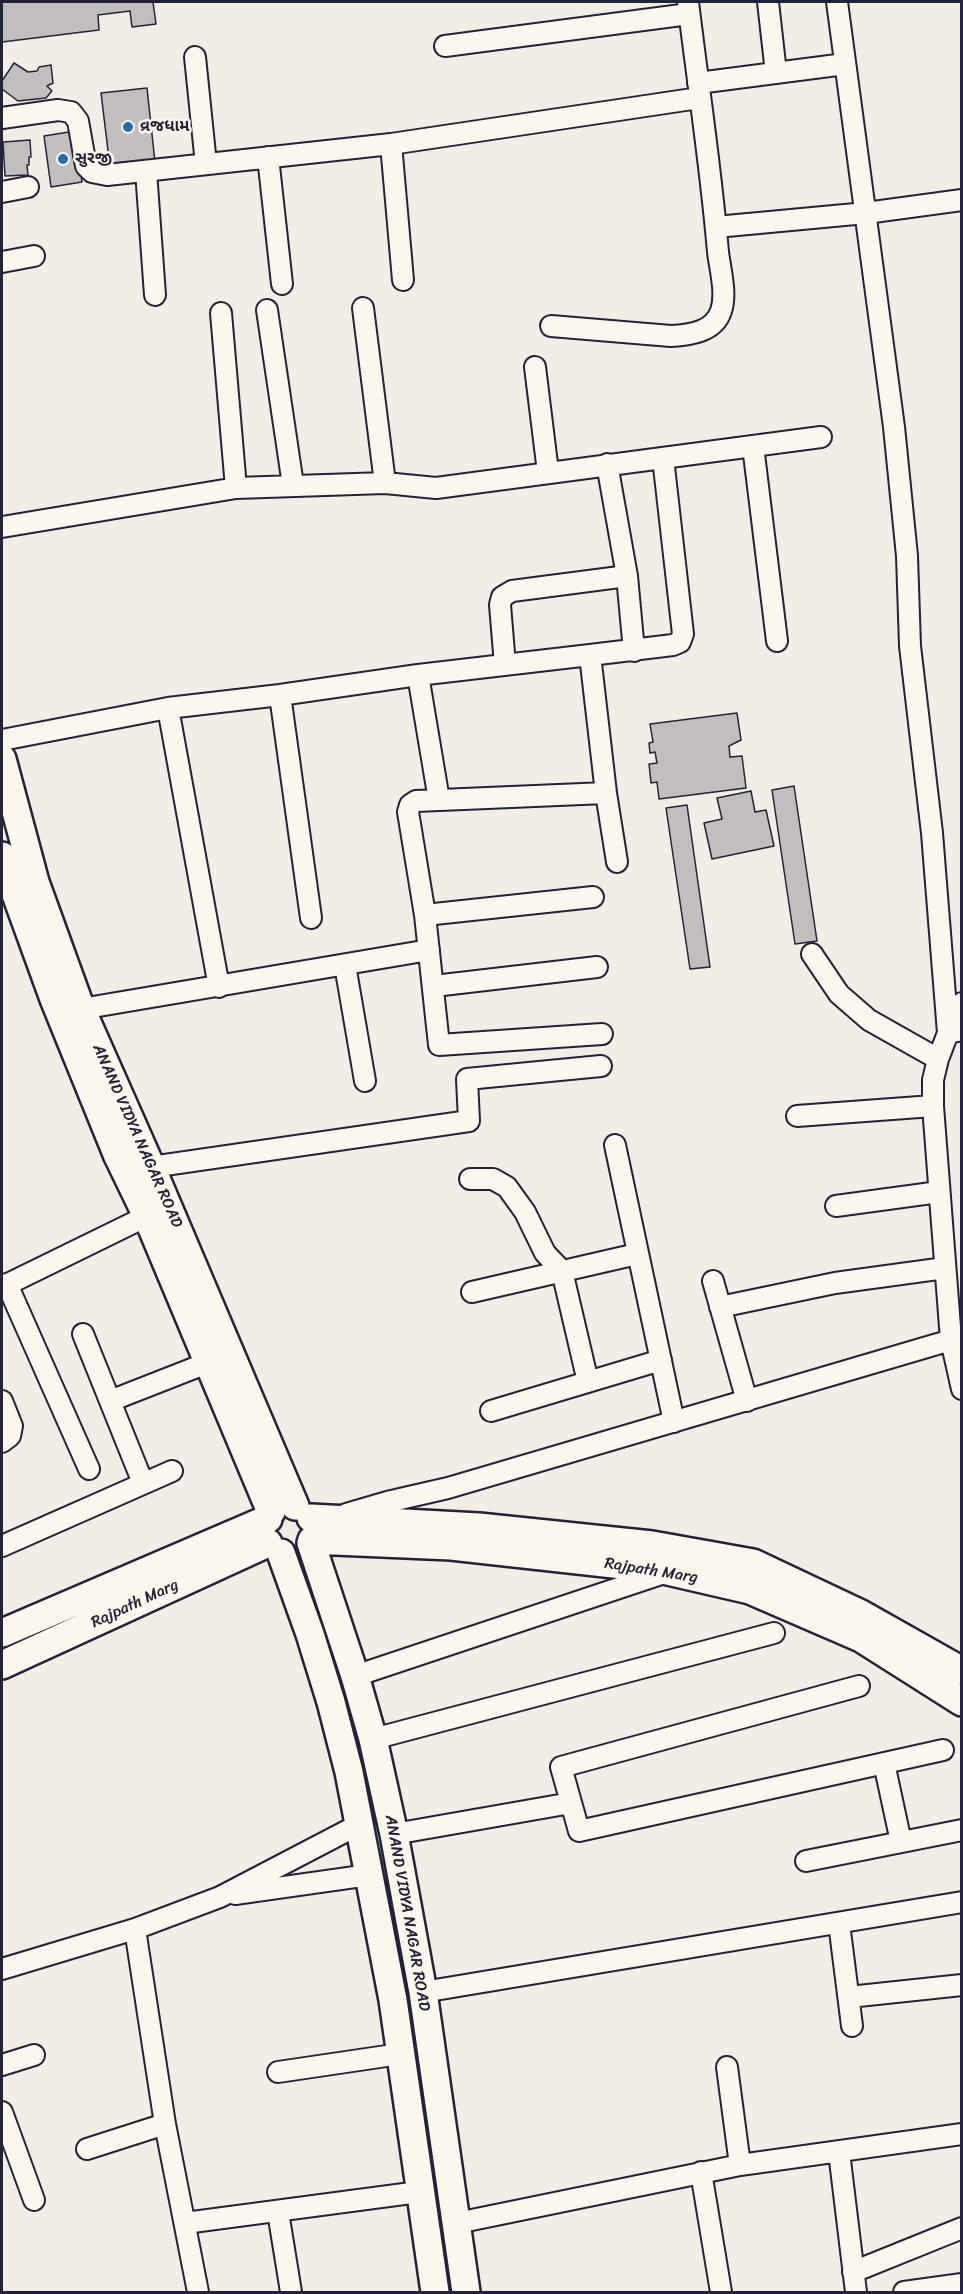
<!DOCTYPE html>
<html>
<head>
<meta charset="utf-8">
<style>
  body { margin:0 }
  #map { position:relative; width:963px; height:2294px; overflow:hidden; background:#f2eee5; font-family:Sriracha,sans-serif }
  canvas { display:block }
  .frame { position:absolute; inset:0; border:3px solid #22223b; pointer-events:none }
</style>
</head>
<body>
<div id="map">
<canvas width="963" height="2294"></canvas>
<div class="frame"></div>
</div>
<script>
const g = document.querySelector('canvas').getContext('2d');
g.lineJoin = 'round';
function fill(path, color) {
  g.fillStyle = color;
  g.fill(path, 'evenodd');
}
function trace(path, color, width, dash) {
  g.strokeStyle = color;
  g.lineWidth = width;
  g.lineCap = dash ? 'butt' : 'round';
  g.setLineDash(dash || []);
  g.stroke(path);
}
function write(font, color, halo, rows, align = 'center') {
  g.font = font + ' Sriracha,"Noto Sans Gujarati",sans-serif';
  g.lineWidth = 5;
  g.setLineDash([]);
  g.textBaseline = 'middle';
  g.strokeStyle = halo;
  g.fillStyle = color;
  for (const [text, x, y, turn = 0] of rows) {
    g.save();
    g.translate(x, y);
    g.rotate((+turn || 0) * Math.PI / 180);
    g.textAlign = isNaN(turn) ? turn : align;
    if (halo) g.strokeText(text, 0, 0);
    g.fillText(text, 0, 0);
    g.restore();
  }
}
const building = new Path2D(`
  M 2,2 L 153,2 L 156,24 L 132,27 L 130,11 L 98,15 L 99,30 L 2,42 Z
  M 14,63 L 28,72 L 37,71 L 39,67 L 51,65 L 53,83 L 47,86 L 52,91 L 46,98 L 18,101 L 2,89 L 2,81 Z
  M 147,88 L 155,162 L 110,167 L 101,93 Z
  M 75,131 L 82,182 L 51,187 L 44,136 Z
  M 30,140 L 31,157 L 29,157 L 29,165 L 27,165 L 28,175 L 5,176 L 3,142 Z
  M 737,713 L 741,740 L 729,746 L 730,757 L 742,756 L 746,788 L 659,799 L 657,782 L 651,783 L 649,764 L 657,763 L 655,752 L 650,753 L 649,743 L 653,742 L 650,724 Z
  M 794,786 L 817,941 L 795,944 L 772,790 Z
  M 751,791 L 755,812 L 766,810 L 774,846 L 712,859 L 704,823 L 722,819 L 717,798 Z
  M 687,805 L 710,967 L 690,969 L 666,808 Z`);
fill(building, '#c2bebe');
trace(building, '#22223b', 1.5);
const street = new Path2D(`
  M 768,2 L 776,73
  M 837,2 L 894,427 L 907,556 L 910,646 L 932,833 L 948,1033
  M 445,46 L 689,14
  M 195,57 L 206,164
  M 698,83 L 845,64
  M 2,118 L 58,110 L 71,112 L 78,121 L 86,166 L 92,172 L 107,175 L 391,144 L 699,98
  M 391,144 L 403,280
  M 268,157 L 282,284
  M 146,171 L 155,295
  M 2,192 L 28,187
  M 716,227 L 866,213 L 962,200
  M 2,262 L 34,256
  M 363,308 L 385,483
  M 267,310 L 293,485
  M 221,313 L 236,488
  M 551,326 L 671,336 C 690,335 714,332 721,311 C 727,294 720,269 718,252 C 711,168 698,85 688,2
  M 535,367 L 548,472
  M 753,446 L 777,641
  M 607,464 L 627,576 L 634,651
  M 2,527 L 236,488 L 385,483 L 436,488 L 821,437
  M 590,655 L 673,645 L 680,642 L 683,634 L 663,458
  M 505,665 L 500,605 L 502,597 L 512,591 L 627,576
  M 418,675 L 439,800
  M 280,695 L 311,918
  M 168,708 L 219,987
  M 2,740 L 168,708 L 280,695 L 418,675 L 590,655 L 606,793 L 617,862
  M 425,915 L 593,897
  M 812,954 L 839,994 L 869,1020 L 938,1059
  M 345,965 L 365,1081
  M 434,986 L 597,967
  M 81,1009 L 429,950
  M 962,1030 L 948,1033 L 938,1059 L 933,1080 L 933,1106 L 951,1340 L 962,1389
  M 949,1031 L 962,1003
  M 602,1034 L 439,1045 L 425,915 L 408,812 L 410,805 L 416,801 L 606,793
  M 797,1116 L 933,1106
  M 615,1145 L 674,1422
  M 151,1167 L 469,1121 L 467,1079 L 601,1066
  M 470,1179 L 493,1179 L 507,1187 L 525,1212 L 545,1253 L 562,1271 L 588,1382
  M 836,1206 L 939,1192
  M 713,1281 L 747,1401
  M 7,1284 L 89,1469
  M 2,1287 L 147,1216
  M 472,1292 L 637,1254
  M 720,1307 L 835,1283 L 945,1268
  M 83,1334 L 143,1483
  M 2,1401 L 12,1426 L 10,1436 L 2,1442
  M 110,1401 L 207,1363
  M 491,1411 L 661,1360
  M 346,1514 L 387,1502 L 448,1488 L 951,1340
  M 2,1546 L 172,1471
  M 355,1676 L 667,1572
  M 859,1686 L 561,1767 L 579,1831 L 943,1750
  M 373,1739 L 774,1633
  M 884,1763 L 901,1842
  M 394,1834 L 571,1803
  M 806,1861 L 962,1830
  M 235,1894 L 369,1875
  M 839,1923 L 852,2026
  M 135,1929 L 165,2124 L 198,2292
  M 2,1969 L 135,1929 L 220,1897 L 358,1825
  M 423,1992 L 962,1902
  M 849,1997 L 962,1985
  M 2,2065 L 34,2055
  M 727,2067 L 740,2165
  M 278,2072 L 400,2054
  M 2,2112 L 34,2200
  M 87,2149 L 165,2124
  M 839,2152 L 856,2292
  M 701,2172 L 721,2292
  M 278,2212 L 291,2292
  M 185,2223 L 419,2192
  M 457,2223 L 740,2165 L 962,2134
  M 853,2272 L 962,2228
  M 904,2292 L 962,2284`);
const secondary = new Path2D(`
  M 2,759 L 35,882 L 81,1009 L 151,1167 L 295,1506
  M 2,856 L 54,999 L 117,1154 L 147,1216 L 271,1512
  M 311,1518 L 479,1527 L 652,1545 L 753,1563 L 861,1614 L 962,1671
  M 312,1540 L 451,1546 L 659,1569 L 750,1590 L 861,1638 L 962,1702
  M 311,1543 L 355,1676 L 373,1739 L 394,1834 L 423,1992 L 466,2292
  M 281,1553 L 310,1634 L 331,1702 L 349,1772 L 393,2000 L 435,2292
  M 2,1633 L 268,1519
  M 2,1665 L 268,1543`);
trace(street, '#22223b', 24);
trace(secondary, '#22223b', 32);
trace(street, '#fbf7ec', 20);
trace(secondary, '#fbf7ec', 27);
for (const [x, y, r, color] of [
  [128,127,6,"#1f6fb2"],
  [63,159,6,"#1f6fb2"]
]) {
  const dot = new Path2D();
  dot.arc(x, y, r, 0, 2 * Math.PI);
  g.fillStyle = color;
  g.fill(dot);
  trace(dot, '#fbf7ec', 2);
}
write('bold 16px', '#22223b', '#fbf7ec', [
  ["વ્રજધામ",140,127],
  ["સુરજી",75,159]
], 'left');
write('16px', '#22223b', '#fbf7ec', [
  ["ANAND VIDYA NAGAR ROAD",137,1136,66],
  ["Rajpath Marg",651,1571,9],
  ["Rajpath Marg",135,1604,-25],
  ["ANAND VIDYA NAGAR ROAD",407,1913,80]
]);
</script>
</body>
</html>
